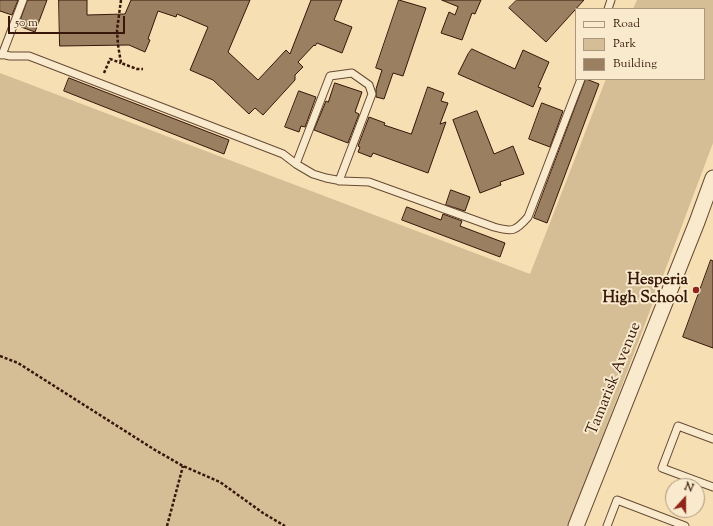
<!DOCTYPE html>
<html>
<head>
<meta charset="utf-8">
<style>
  body { margin:0 }
  #map { position:relative; width:713px; height:526px; overflow:hidden; background:#f6dfb2; font-family:"Sorts Mill Goudy",serif }
  canvas { display:block }
  .legend { position:absolute; left:575px; top:8px; width:130px; height:72px; box-sizing:border-box; background:#f9eacd; border:1px solid #ab967f; margin:0; padding:5px 7px; list-style:none; font-size:12px; color:#36170a }
  .legend li { display:flex; align-items:center; gap:8px; height:20px }
  .legend b { width:20px; border:1px solid #ab967f }
  .north { position:absolute; left:665px; top:478px; width:40px; height:40px; box-sizing:border-box; background:#f9eacd; border:1px solid #ab967f; border-radius:50%; rotate:21deg; font-size:11px; font-weight:700; line-height:16px; text-align:center; color:#36170a }
  .north::after { content:''; display:block; margin:auto; width:14px; height:18px; background:#8f2418; clip-path:polygon(50% 0,100% 100%,50% 72%,0 100%) }
  .scale { position:absolute; left:8px; top:16px; width:117px; height:18px; box-sizing:border-box; border:2px solid #36170a; border-top:0; padding-left:5px; font-size:12px; line-height:14px; white-space:nowrap; color:#36170a; -webkit-text-stroke:3px #f9eacd; paint-order:stroke }
</style>
</head>
<body>
<div id="map">
<canvas width="713" height="526"></canvas>
<ul class="legend">
<li><b style="height:5px;background:#f9eacd"></b>Road</li>
<li><b style="height:11px;background:#d5bd95"></b>Park</li>
<li><b style="height:11px;background:#9a7f61"></b>Building</li>
</ul>
<div class="north">N</div>
<div class="scale">50 m</div>
</div>
<script>
const g = document.querySelector('canvas').getContext('2d');
g.lineJoin = 'round';
function fill(path, color) {
  g.fillStyle = color;
  g.fill(path, 'evenodd');
}
function trace(path, color, width, dash) {
  g.strokeStyle = color;
  g.lineWidth = width;
  g.lineCap = dash ? 'butt' : 'round';
  g.setLineDash(dash || []);
  g.stroke(path);
}
function write(font, color, halo, rows, align = 'center') {
  g.font = font + ' "Sorts Mill Goudy",serif';
  g.lineWidth = 4;
  g.setLineDash([]);
  g.textBaseline = 'middle';
  g.strokeStyle = halo;
  g.fillStyle = color;
  for (const [text, x, y, turn = 0] of rows) {
    g.save();
    g.translate(x, y);
    g.rotate((+turn || 0) * Math.PI / 180);
    g.textAlign = isNaN(turn) ? turn : align;
    if (halo) g.strokeText(text, 0, 0);
    g.fillText(text, 0, 0);
    g.restore();
  }
}
fill(new Path2D(`
  M 637,0 L 713,0 L 713,143 L 569,526 L 0,526 L 0,73 L 530,274 L 606,79 L 704,79 L 704,9 L 633,9 Z`), '#d5bd95');
const building = new Path2D(`
  M 0,0 L 18,0 L 12,15 L 0,11 Z
  M 28,0 L 47,0 L 35,32 L 21,27 L 24,20 L 21,19 Z
  M 59,0 L 87,0 L 87,15 L 125,14 L 131,0 L 250,0 L 228,52 L 258,80 L 286,50 L 290,54 L 311,0 L 342,0 L 334,20 L 352,27 L 342,53 L 317,43 L 315,46 L 314,45 L 298,62 L 303,67 L 295,75 L 295,80 L 263,115 L 255,108 L 249,114 L 213,80 L 190,70 L 208,27 L 177,14 L 176,17 L 158,11 L 148,39 L 150,40 L 145,52 L 129,45 L 60,46 Z
  M 399,0 L 426,8 L 403,76 L 393,73 L 384,99 L 376,97 L 376,89 L 382,70 L 376,68 Z
  M 442,0 L 481,0 L 475,14 L 472,13 L 462,40 L 441,33 L 449,12 L 455,15 L 458,7 Z
  M 517,0 L 584,0 L 546,42 L 509,8 Z
  M 472,49 L 515,69 L 523,50 L 549,62 L 538,87 L 541,88 L 533,107 L 458,74 L 468,54 Z
  M 69,78 L 229,140 L 224,154 L 64,91 Z
  M 586,79 L 599,84 L 547,223 L 534,218 Z
  M 335,83 L 362,92 L 355,112 L 359,114 L 348,143 L 314,130 L 326,101 L 328,102 Z
  M 428,87 L 444,93 L 441,101 L 448,103 L 440,124 L 446,122 L 428,173 L 373,153 L 371,157 L 358,152 L 360,147 L 358,146 L 369,117 L 385,123 L 384,125 L 411,134 Z
  M 299,91 L 316,97 L 305,127 L 301,126 L 299,132 L 285,127 Z
  M 542,103 L 563,111 L 550,147 L 529,139 Z
  M 477,111 L 494,154 L 513,146 L 524,174 L 500,182 L 501,185 L 480,193 L 453,120 Z
  M 451,190 L 470,197 L 465,211 L 446,205 Z
  M 407,207 L 441,220 L 443,214 L 462,221 L 460,226 L 505,243 L 500,257 L 402,220 Z
  M 711,260 L 713,261 L 713,348 L 683,337 Z`);
fill(building, '#9a7f61');
trace(building, '#36170a', 1);
const lane = new Path2D(`
  M 608,9 L 611,0
  M 0,54 L 10,56 L 29,56 L 283,154 L 296,164 L 313,174 L 326,178 L 342,181 L 369,182 L 494,227 C 512,232 515,232 528,217 L 581,79
  M 2,55 L 23,0
  M 296,164 L 330,76 L 352,73 L 369,85 L 372,94 L 339,181
  M 713,439 L 678,426 L 662,468 L 713,487
  M 607,526 L 617,500 L 685,526`);
const street = new Path2D(`
  M 576,526 L 697,222 L 713,178`);
trace(lane, '#664934', 9);
trace(street, '#664934', 17);
trace(new Path2D(`
  M 121,0 L 117,30 L 118,45 L 121,63 L 137,69 L 143,69
  M 104,73 L 110,59 L 121,63
  M 0,356 L 18,363 L 155,450 L 183,466 L 220,482 L 263,513 L 285,526
  M 167,526 L 183,466`), '#36170a', 2.5, [3, 2]);
trace(lane, '#f9eacd', 7);
trace(street, '#f9eacd', 15);
for (const [x, y, r, color] of [
  [696,290,4,"#8f2418"]
]) {
  const dot = new Path2D();
  dot.arc(x, y, r, 0, 2 * Math.PI);
  g.fillStyle = color;
  g.fill(dot);
  trace(dot, '#f9eacd', 1.5);
}
write('bold 16px', '#36170a', '#f9eacd', [
  ["Hesperia",688,281],
  ["High School",688,299]
], 'right');
write('16px', '#36170a', '#f9eacd', [
  ["Tamarisk Avenue",615,379,-68]
]);
</script>
</body>
</html>
